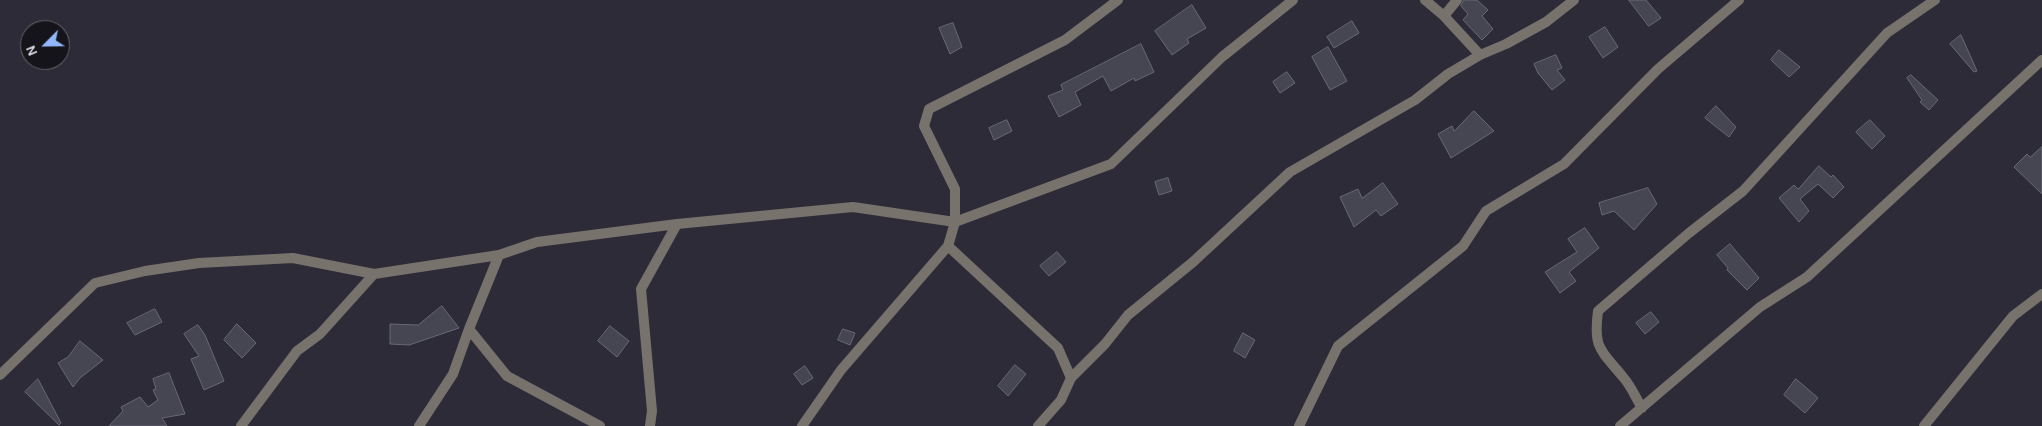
<!DOCTYPE html>
<html>
<head>
<meta charset="utf-8">
<style>
  body { margin:0 }
  #map { position:relative; width:2042px; height:426px; overflow:hidden; background:#2d2b37; font-family:Karla,sans-serif }
  canvas { display:block }
  .north { position:absolute; left:20px; top:20px; width:50px; height:50px; box-sizing:border-box; background:#15141a; border:1px solid #65646b; border-radius:50%; rotate:247deg; font-size:14px; font-weight:700; line-height:20px; text-align:center; color:#dedce5 }
  .north::after { content:''; display:block; margin:auto; width:18px; height:22px; background:#91b8fd; clip-path:polygon(50% 0,100% 100%,50% 72%,0 100%) }
</style>
</head>
<body>
<div id="map">
<canvas width="2042" height="426"></canvas>
<div class="north">N</div>
</div>
<script>
const g = document.querySelector('canvas').getContext('2d');
g.lineJoin = 'round';
function fill(path, color) {
  g.fillStyle = color;
  g.fill(path, 'evenodd');
}
function trace(path, color, width, dash) {
  g.strokeStyle = color;
  g.lineWidth = width;
  g.lineCap = dash ? 'butt' : 'round';
  g.setLineDash(dash || []);
  g.stroke(path);
}
const building = new Path2D(`
  M 1464,0 L 1477,0 L 1488,10 L 1482,16 L 1493,29 L 1482,40 L 1463,20 L 1468,14 L 1461,6 Z
  M 1629,0 L 1646,0 L 1661,18 L 1649,26 Z
  M 1192,5 L 1206,28 L 1187,39 L 1189,43 L 1172,55 L 1155,31 Z
  M 1352,21 L 1359,33 L 1334,48 L 1327,37 Z
  M 953,23 L 962,47 L 950,54 L 939,28 Z
  M 1605,27 L 1618,47 L 1603,58 L 1589,37 Z
  M 1961,35 L 1977,71 L 1974,72 L 1950,44 Z
  M 1141,44 L 1154,72 L 1135,81 L 1134,78 L 1111,91 L 1103,76 L 1075,92 L 1081,105 L 1059,117 L 1048,96 L 1063,90 L 1061,85 Z
  M 1328,47 L 1347,81 L 1330,90 L 1312,57 Z
  M 1779,50 L 1800,67 L 1789,77 L 1771,60 Z
  M 1556,55 L 1562,68 L 1557,70 L 1565,80 L 1552,90 L 1538,73 L 1534,64 Z
  M 1287,72 L 1295,83 L 1280,93 L 1273,82 Z
  M 1911,75 L 1938,100 L 1929,110 L 1920,102 L 1922,100 L 1907,78 Z
  M 1716,106 L 1736,127 L 1729,137 L 1705,118 Z
  M 1474,111 L 1494,131 L 1451,158 L 1438,134 L 1452,126 L 1454,131 Z
  M 1007,120 L 1012,131 L 994,140 L 989,128 Z
  M 1870,120 L 1885,136 L 1872,149 L 1856,132 Z
  M 2042,147 L 2042,194 L 2014,167 L 2027,154 L 2030,157 Z
  M 1819,166 L 1831,177 L 1833,175 L 1844,187 L 1833,198 L 1818,184 L 1800,199 L 1809,211 L 1799,222 L 1779,198 L 1794,185 L 1798,189 Z
  M 1168,178 L 1172,191 L 1159,195 L 1155,182 Z
  M 1383,183 L 1398,204 L 1381,216 L 1376,210 L 1354,227 L 1340,197 L 1358,189 L 1362,198 Z
  M 1648,188 L 1657,204 L 1634,230 L 1614,211 L 1602,215 L 1599,203 Z
  M 1585,228 L 1599,248 L 1569,272 L 1576,281 L 1560,293 L 1545,272 L 1577,252 L 1568,239 Z
  M 1730,244 L 1759,278 L 1747,290 L 1727,270 L 1728,268 L 1717,255 Z
  M 1057,252 L 1066,262 L 1049,276 L 1040,266 Z
  M 442,306 L 459,328 L 409,345 L 390,344 L 390,324 L 418,325 Z
  M 155,309 L 162,322 L 135,335 L 127,323 Z
  M 1651,312 L 1659,322 L 1645,334 L 1636,323 Z
  M 237,324 L 256,343 L 242,358 L 224,340 Z
  M 198,325 L 205,335 L 224,381 L 204,390 L 191,359 L 199,356 L 184,334 Z
  M 610,326 L 629,341 L 617,357 L 598,341 Z
  M 843,329 L 855,333 L 850,345 L 838,340 Z
  M 1243,333 L 1255,340 L 1245,358 L 1234,351 Z
  M 80,341 L 103,360 L 80,378 L 73,387 L 58,363 L 68,357 Z
  M 1015,365 L 1026,374 L 1008,396 L 998,386 Z
  M 805,366 L 813,378 L 802,385 L 794,374 Z
  M 169,373 L 185,414 L 162,418 L 167,426 L 109,426 L 123,411 L 121,407 L 140,397 L 148,407 L 158,400 L 153,390 L 156,389 L 153,379 Z
  M 38,379 L 61,423 L 59,425 L 25,392 Z
  M 1796,379 L 1818,398 L 1805,413 L 1784,395 Z`);
fill(building, '#464552');
trace(building, '#696877', 1);
trace(new Path2D(`
  M 1425,0 L 1444,16 L 1480,55 L 1506,44 L 1546,22 L 1574,0
  M 1444,16 L 1457,0
  M 948,246 L 1058,348 L 1071,378 L 1061,400 L 1038,426
  M 469,329 L 499,255
  M 0,375 L 95,283 L 145,271 L 199,263 L 293,258 L 374,274 L 499,255 L 537,242 L 677,224 L 853,207 L 955,222 L 1111,164 L 1222,57 L 1293,0
  M 1071,378 L 1105,344 L 1128,315 L 1193,262 L 1290,172 L 1415,100 L 1448,74 L 1480,55
  M 1642,408 C 1636,398 1631,386 1623,377 C 1601,350 1593,349 1598,311 L 1689,233 L 1743,191 L 1887,33 L 1935,0
  M 241,426 L 297,351 L 320,334 L 374,274
  M 419,426 L 453,374 L 469,329 L 507,376 L 600,426
  M 650,426 L 652,411 L 641,289 L 677,224
  M 802,426 L 841,370 L 948,246 L 955,222 L 955,189 L 924,126 L 929,109 L 1065,40 L 1118,0
  M 1299,426 L 1338,346 L 1463,246 L 1486,211 L 1564,164 L 1658,69 L 1739,0
  M 1620,426 L 1760,307 L 1807,277 L 2042,60
  M 1924,426 L 2013,316 L 2042,294`), '#78726d', 10);
</script>
</body>
</html>
